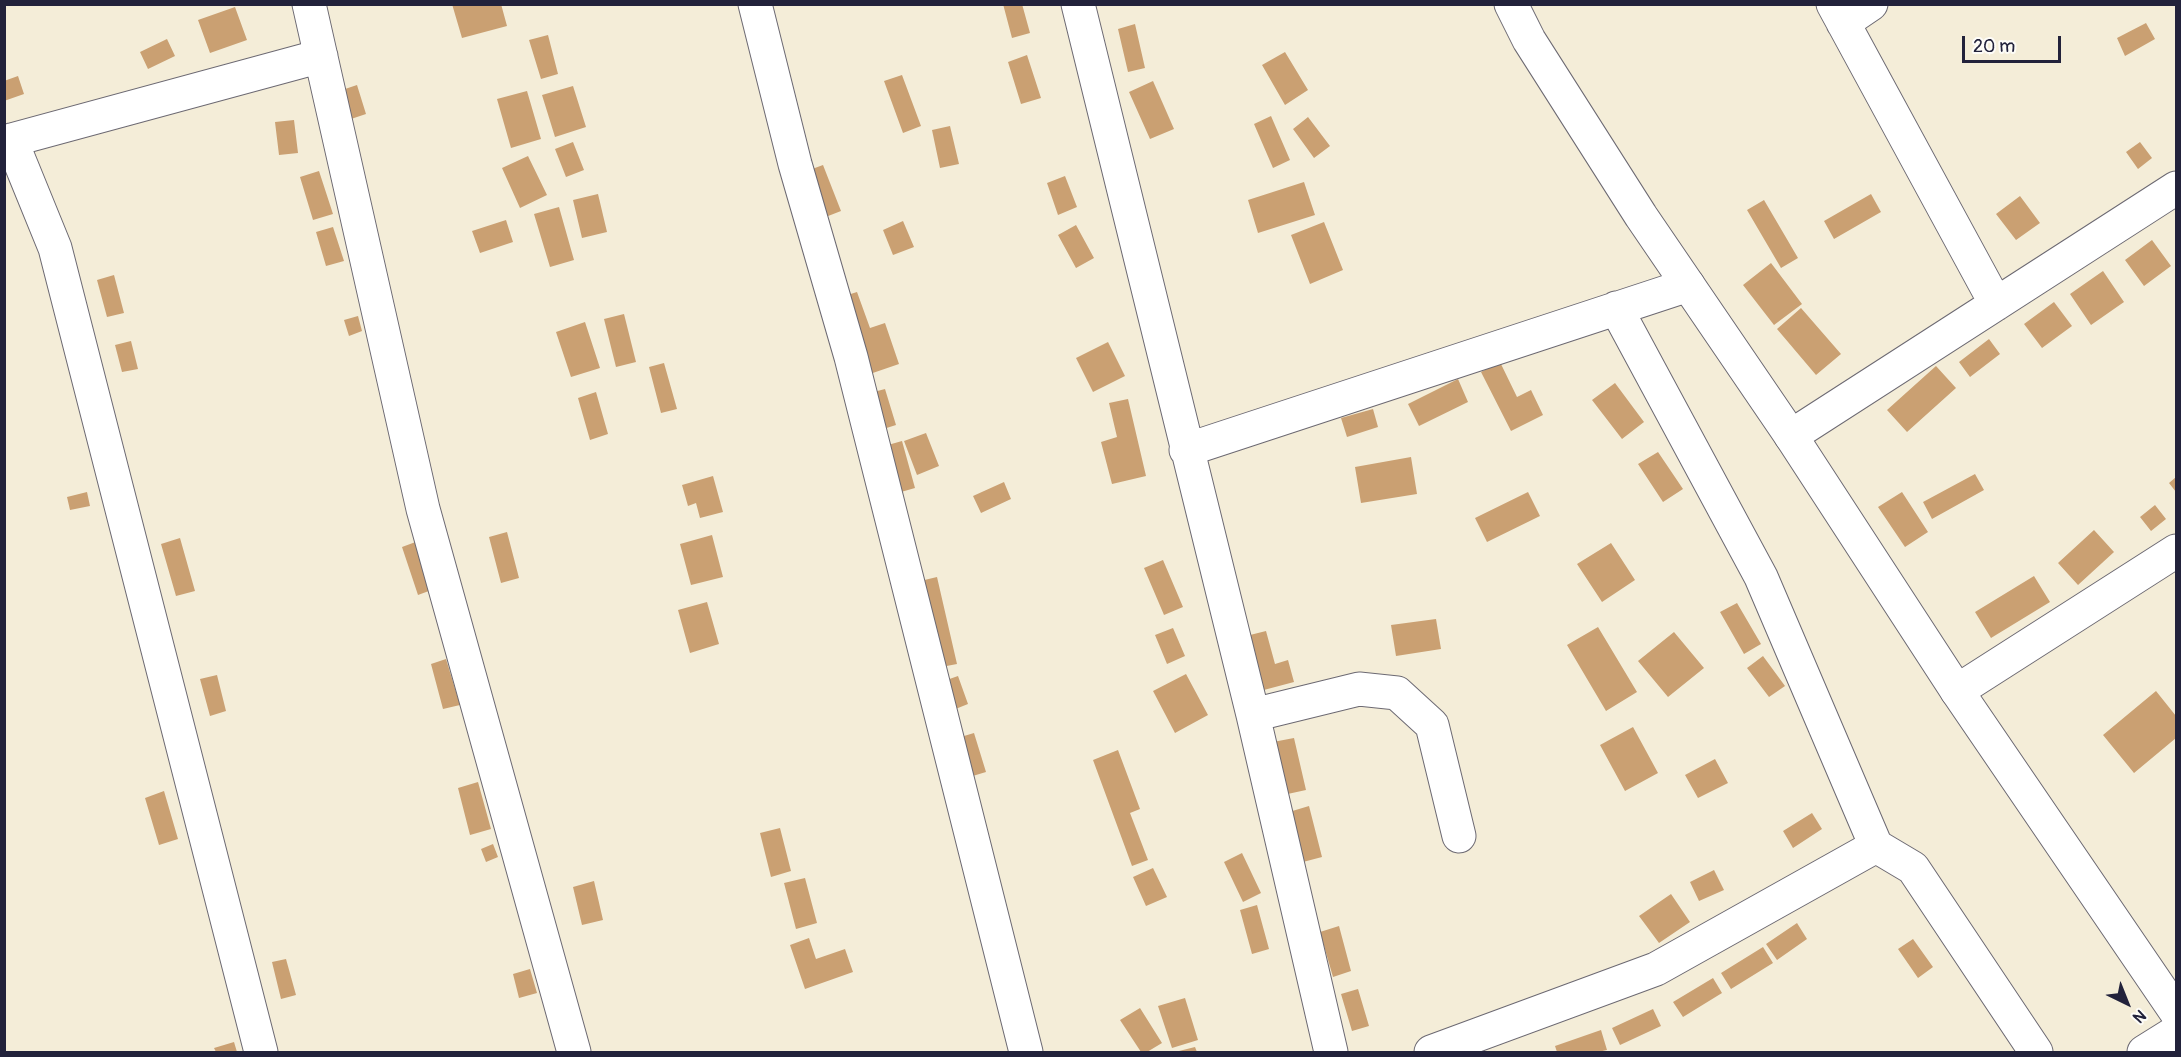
<!DOCTYPE html>
<html>
<head>
<meta charset="utf-8">
<style>
  body { margin:0 }
  #map { position:relative; width:2181px; height:1057px; overflow:hidden; background:#f4edd8; font-family:Pangolin,sans-serif }
  canvas { display:block }
  .frame { position:absolute; inset:0; border:6px solid #22223b; pointer-events:none }
  .north { position:absolute; left:2097px; top:973px; width:60px; height:60px; -webkit-text-stroke:4px #fdfcf7; paint-order:stroke; rotate:137deg; font-size:16px; font-weight:700; line-height:24px; text-align:center; color:#22223b }
  .north::after { content:''; display:block; margin:auto; width:21px; height:27px; background:#22223b; clip-path:polygon(50% 0,100% 100%,50% 72%,0 100%) }
  .scale { position:absolute; left:1962px; top:36px; width:99px; height:27px; box-sizing:border-box; border:3px solid #22223b; border-top:0; padding-left:8px; font-size:18px; line-height:21px; white-space:nowrap; color:#22223b; -webkit-text-stroke:4px #fdfcf7; paint-order:stroke }
</style>
</head>
<body>
<div id="map">
<canvas width="2181" height="1057"></canvas>
<div class="frame"></div>
<div class="north">N</div>
<div class="scale">20 m</div>
</div>
<script>
const g = document.querySelector('canvas').getContext('2d');
g.lineJoin = 'round';
function fill(path, color) {
  g.fillStyle = color;
  g.fill(path, 'evenodd');
}
function trace(path, color, width, dash) {
  g.strokeStyle = color;
  g.lineWidth = width;
  g.lineCap = dash ? 'butt' : 'round';
  g.setLineDash(dash || []);
  g.stroke(path);
}
fill(new Path2D(`
  M 452,4 L 501,4 L 507,26 L 462,38 Z
  M 1003,4 L 1022,4 L 1030,33 L 1012,38 Z
  M 235,7 L 247,40 L 210,53 L 198,20 Z
  M 2146,23 L 2155,39 L 2125,56 L 2117,38 Z
  M 1135,24 L 1145,68 L 1128,72 L 1118,29 Z
  M 548,35 L 558,74 L 541,79 L 529,40 Z
  M 167,39 L 175,56 L 148,69 L 140,52 Z
  M 1285,52 L 1308,90 L 1285,105 L 1262,65 Z
  M 1027,55 L 1041,98 L 1021,104 L 1008,62 Z
  M 902,75 L 921,126 L 903,133 L 884,81 Z
  M 18,76 L 24,94 L 4,101 L 4,81 Z
  M 1153,81 L 1174,129 L 1150,139 L 1129,92 Z
  M 357,85 L 366,114 L 348,120 L 339,91 Z
  M 573,86 L 586,127 L 555,137 L 542,95 Z
  M 527,91 L 541,139 L 511,148 L 497,99 Z
  M 1271,116 L 1290,160 L 1273,168 L 1254,124 Z
  M 1308,117 L 1330,146 L 1314,158 L 1293,129 Z
  M 294,120 L 298,153 L 279,155 L 275,122 Z
  M 950,126 L 959,164 L 940,168 L 932,130 Z
  M 573,142 L 584,170 L 566,177 L 555,149 Z
  M 2140,142 L 2152,158 L 2138,169 L 2126,152 Z
  M 528,156 L 547,195 L 520,208 L 502,168 Z
  M 823,165 L 841,211 L 823,218 L 804,172 Z
  M 319,171 L 333,214 L 313,220 L 300,177 Z
  M 1065,176 L 1077,207 L 1058,215 L 1047,183 Z
  M 1304,182 L 1315,215 L 1258,233 L 1248,200 Z
  M 598,194 L 607,232 L 582,238 L 573,200 Z
  M 1871,194 L 1881,212 L 1834,239 L 1824,221 Z
  M 2020,196 L 2040,223 L 2016,240 L 1996,214 Z
  M 1764,200 L 1798,258 L 1781,268 L 1747,210 Z
  M 559,207 L 574,260 L 550,267 L 534,214 Z
  M 506,220 L 513,242 L 480,253 L 472,231 Z
  M 903,221 L 914,247 L 893,255 L 883,230 Z
  M 1324,222 L 1343,270 L 1310,284 L 1291,235 Z
  M 1076,225 L 1094,258 L 1076,268 L 1058,235 Z
  M 333,227 L 344,261 L 326,266 L 316,232 Z
  M 2152,240 L 2171,266 L 2144,286 L 2125,260 Z
  M 1771,263 L 1802,304 L 1774,325 L 1743,285 Z
  M 2103,271 L 2124,302 L 2091,325 L 2070,294 Z
  M 114,275 L 124,313 L 107,317 L 97,280 Z
  M 857,292 L 870,328 L 885,323 L 899,364 L 864,376 L 838,298 Z
  M 2054,302 L 2072,326 L 2042,348 L 2024,324 Z
  M 1801,308 L 1841,354 L 1816,375 L 1777,329 Z
  M 624,314 L 636,362 L 616,367 L 604,319 Z
  M 358,316 L 362,331 L 349,336 L 344,320 Z
  M 585,322 L 600,368 L 571,377 L 556,332 Z
  M 1989,339 L 2000,354 L 1970,377 L 1959,362 Z
  M 131,341 L 138,369 L 122,372 L 115,345 Z
  M 1108,342 L 1125,376 L 1093,392 L 1076,358 Z
  M 1500,362 L 1517,397 L 1531,390 L 1543,415 L 1511,431 L 1481,372 Z
  M 664,363 L 677,409 L 661,413 L 649,367 Z
  M 1936,366 L 1956,388 L 1907,432 L 1887,410 Z
  M 1458,379 L 1468,402 L 1419,426 L 1408,404 Z
  M 1615,383 L 1644,422 L 1622,439 L 1592,400 Z
  M 885,389 L 896,425 L 877,431 L 866,394 Z
  M 596,392 L 608,434 L 590,440 L 578,398 Z
  M 1128,399 L 1146,476 L 1112,484 L 1101,442 L 1117,437 L 1109,403 Z
  M 1373,409 L 1378,427 L 1347,437 L 1341,418 Z
  M 926,433 L 939,466 L 917,475 L 904,441 Z
  M 902,441 L 915,488 L 894,494 L 881,447 Z
  M 1658,452 L 1683,489 L 1663,502 L 1638,464 Z
  M 1411,457 L 1417,494 L 1361,503 L 1355,467 Z
  M 1975,474 L 1984,490 L 1932,519 L 1923,502 Z
  M 713,476 L 723,512 L 700,518 L 696,503 L 688,506 L 682,485 Z
  M 2176,477 L 2176,492 L 2169,483 Z
  M 1004,482 L 1011,499 L 981,513 L 973,496 Z
  M 87,492 L 90,506 L 70,510 L 67,497 Z
  M 1528,492 L 1540,516 L 1487,542 L 1475,518 Z
  M 1902,492 L 1928,532 L 1905,547 L 1878,507 Z
  M 2155,505 L 2166,519 L 2151,531 L 2140,517 Z
  M 2094,530 L 2114,552 L 2078,585 L 2058,563 Z
  M 507,532 L 519,578 L 501,583 L 489,537 Z
  M 712,535 L 723,577 L 691,585 L 680,544 Z
  M 180,538 L 195,591 L 176,596 L 161,544 Z
  M 421,540 L 437,588 L 418,595 L 402,547 Z
  M 1611,543 L 1635,580 L 1602,602 L 1577,564 Z
  M 1163,560 L 1183,607 L 1164,615 L 1144,568 Z
  M 2034,576 L 2050,602 L 1991,638 L 1975,612 Z
  M 937,577 L 957,664 L 936,668 L 916,582 Z
  M 707,602 L 719,644 L 690,653 L 678,610 Z
  M 1737,603 L 1761,644 L 1744,654 L 1720,612 Z
  M 1436,619 L 1441,649 L 1396,656 L 1391,625 Z
  M 1598,627 L 1637,692 L 1606,711 L 1567,645 Z
  M 1173,628 L 1185,656 L 1167,664 L 1155,635 Z
  M 1266,631 L 1275,664 L 1288,660 L 1294,682 L 1260,691 L 1246,636 Z
  M 1674,632 L 1704,668 L 1668,697 L 1638,661 Z
  M 1763,656 L 1785,686 L 1769,697 L 1747,668 Z
  M 446,659 L 460,705 L 443,709 L 431,664 Z
  M 1186,674 L 1208,715 L 1175,733 L 1153,691 Z
  M 217,675 L 226,711 L 210,716 L 200,679 Z
  M 958,676 L 968,704 L 948,712 L 938,683 Z
  M 2156,691 L 2176,716 L 2176,738 L 2134,773 L 2103,735 Z
  M 1633,727 L 1658,773 L 1625,791 L 1600,745 Z
  M 974,733 L 986,772 L 966,778 L 954,739 Z
  M 1294,738 L 1306,790 L 1283,795 L 1273,742 Z
  M 1118,750 L 1140,809 L 1130,813 L 1148,860 L 1132,866 L 1093,760 Z
  M 1715,759 L 1728,783 L 1698,798 L 1685,775 Z
  M 478,782 L 491,829 L 470,835 L 458,788 Z
  M 164,791 L 178,839 L 159,845 L 145,798 Z
  M 1309,806 L 1322,857 L 1303,862 L 1289,812 Z
  M 1812,813 L 1822,829 L 1793,848 L 1783,831 Z
  M 780,828 L 791,871 L 771,877 L 760,833 Z
  M 493,844 L 498,857 L 486,862 L 481,849 Z
  M 1242,853 L 1261,893 L 1243,902 L 1224,862 Z
  M 1153,868 L 1167,897 L 1146,906 L 1133,877 Z
  M 1714,870 L 1724,890 L 1699,901 L 1690,882 Z
  M 805,878 L 817,923 L 796,929 L 784,883 Z
  M 594,881 L 603,920 L 582,925 L 573,887 Z
  M 1671,894 L 1690,922 L 1659,943 L 1639,916 Z
  M 1257,905 L 1269,949 L 1252,954 L 1240,910 Z
  M 1797,923 L 1807,939 L 1777,960 L 1766,944 Z
  M 1339,926 L 1351,971 L 1333,977 L 1320,932 Z
  M 809,938 L 816,959 L 845,949 L 853,972 L 805,989 L 790,945 Z
  M 1913,939 L 1933,967 L 1918,978 L 1898,949 Z
  M 1763,947 L 1773,963 L 1731,989 L 1721,973 Z
  M 286,959 L 296,995 L 281,999 L 272,962 Z
  M 530,969 L 537,993 L 519,998 L 513,974 Z
  M 1713,978 L 1722,993 L 1683,1017 L 1673,1002 Z
  M 1358,989 L 1369,1026 L 1352,1031 L 1341,994 Z
  M 1185,998 L 1198,1040 L 1172,1048 L 1158,1006 Z
  M 1140,1008 L 1162,1043 L 1147,1052 L 1141,1052 L 1120,1020 Z
  M 1653,1009 L 1661,1026 L 1620,1045 L 1612,1028 Z
  M 1601,1030 L 1607,1050 L 1598,1052 L 1557,1052 L 1555,1046 Z
  M 234,1042 L 237,1052 L 216,1052 L 214,1048 Z
  M 1195,1047 L 1197,1052 L 1175,1052 Z`), '#caa072');
const street = new Path2D(`
  M 309,4 L 423,509 L 574,1052
  M 755,4 L 795,164 L 851,357 L 1026,1052
  M 1078,4 L 1253,715 L 1331,1052
  M 1833,4 L 1996,304
  M 1843,23 L 1871,4
  M 11,140 L 55,248 L 261,1052
  M 4,142 L 321,56
  M 1616,308 L 1761,577 L 1876,846 L 1913,868 L 2036,1052
  M 1791,436 L 2176,188
  M 1186,450 L 1688,285
  M 1957,691 L 2176,551
  M 1253,715 L 1359,689 L 1397,693 L 1432,725 L 1459,836
  M 1431,1052 L 1656,969 L 1876,846
  M 2144,1052 L 2176,1032`);
const secondary = new Path2D(`
  M 1511,4 L 1529,40 L 1641,216 L 1791,436 L 1957,691 L 2176,1012`);
trace(street, '#6c6972', 35);
trace(secondary, '#6c6972', 35);
trace(street, '#fff', 33);
trace(secondary, '#fff', 33);
</script>
</body>
</html>
